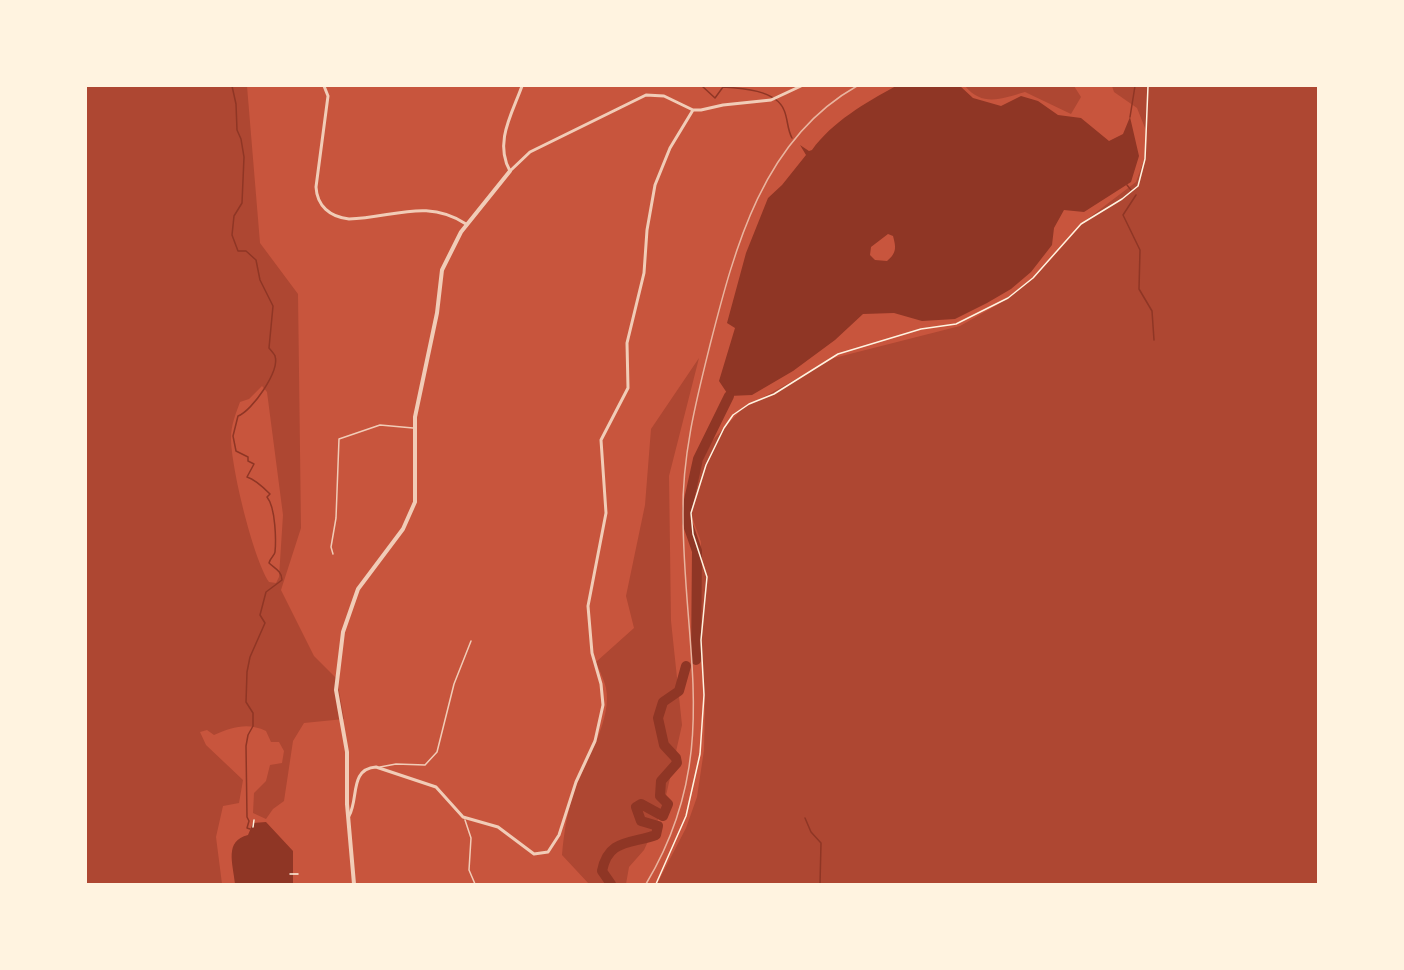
<!DOCTYPE html>
<html>
<head>
<meta charset="utf-8">
<style>
  body { margin:0 }
  #map { position:relative; width:1404px; height:970px; overflow:hidden; background:#c8553d; font-family:Poppins,sans-serif }
  canvas { display:block }
  .frame { position:absolute; inset:0; border:87px solid #fff3e0; pointer-events:none }
</style>
</head>
<body>
<div id="map">
<canvas width="1404" height="970"></canvas>
<div class="frame"></div>
</div>
<script>
const g = document.querySelector('canvas').getContext('2d');
g.lineJoin = 'round';
function fill(path, color) {
  g.fillStyle = color;
  g.fill(path, 'evenodd');
}
function trace(path, color, width, dash) {
  g.strokeStyle = color;
  g.lineWidth = width;
  g.lineCap = dash ? 'butt' : 'round';
  g.setLineDash(dash || []);
  g.stroke(path);
}
fill(new Path2D(`
  M 86,86 L 247,86 L 260,243 L 298,294 L 301,528 L 281,590 L 314,656 L 337,679 L 344,719 L 304,723 L 293,741 L 284,801 L 273,809 L 266,819 L 253,813 L 254,793 L 266,781 L 270,765 L 282,763 L 284,751 L 279,742 L 271,742 L 266,731 C 248,722 232,727 214,735 L 207,730 L 200,732 L 206,745 L 243,780 L 239,803 L 223,806 L 216,837 L 222,884 L 86,884 ZM 262,386 L 267,392 L 283,515 L 279,577 L 276,583 L 269,582 C 253,558 231,467 231,438 C 231,425 236,413 240,402 L 249,399 Z
  M 965,86 L 1074,86 L 1081,97 L 1071,114 L 1025,92 C 1001,99 983,107 965,86 Z
  M 1112,86 L 1318,86 L 1318,884 L 657,884 L 686,828 L 697,797 L 704,750 L 705,703 L 700,632 L 701,542 L 692,517 L 693,483 L 711,442 L 742,409 L 834,358 L 960,326 L 997,305 L 1034,278 L 1086,220 L 1136,182 L 1145,157 L 1147,133 L 1137,108 L 1114,92 Z
  M 699,358 L 669,476 L 671,621 L 682,725 L 663,809 L 644,850 L 629,867 L 626,884 L 589,884 L 562,855 C 564,831 568,806 577,784 C 588,757 612,718 606,688 C 604,679 599,670 596,662 L 634,628 L 626,596 L 645,505 L 651,429 Z`), '#ae4732');
fill(new Path2D(`
  M 896,86 L 960,86 L 973,98 L 1001,106 L 1021,96 L 1038,101 L 1058,115 L 1081,118 L 1109,141 L 1123,134 L 1130,117 L 1139,156 L 1131,182 L 1084,212 L 1064,210 L 1054,228 L 1052,245 L 1031,272 L 1011,289 L 987,303 L 955,319 L 922,321 L 894,313 L 863,314 L 835,340 L 793,371 L 752,395 L 729,396 L 719,381 L 735,328 L 727,323 L 746,253 L 768,198 L 782,185 L 806,155 L 800,145 L 809,151 L 812,150 C 832,122 865,103 896,86 ZM 888,234 L 893,236 C 896,247 897,253 887,261 L 875,260 L 870,255 L 871,247 Z
  M 266,822 L 293,851 L 293,884 L 235,884 C 233,863 224,841 248,835 L 253,823 Z`), '#8f3625');
trace(new Path2D(`
  M 232,86 L 236,104 L 237,130 L 241,139 L 244,157 L 242,203 L 234,216 L 232,235 L 238,251 L 246,251 L 256,260 L 260,280 L 273,306 L 269,348 C 269,348 275,355 275,356 C 280,371 252,411 238,416 L 233,436 L 236,451 L 248,457 L 248,461 L 254,464 L 247,477 C 254,479 264,488 270,494 L 267,497 C 276,508 276,542 275,552 C 275,555 270,558 269,563 C 274,568 282,571 282,580 L 266,592 L 260,615 L 265,623 L 250,657 L 247,672 L 246,702 L 253,713 L 253,726 L 248,735 L 246,746 L 247,817 L 249,821 L 247,828 L 250,829
  M 702,86 L 715,98 L 723,87 C 741,88 776,90 784,110 C 788,119 787,129 792,138
  M 1130,117 L 1135,86
  M 1127,185 L 1131,190
  M 1136,195 L 1123,215 L 1140,250 L 1139,289 L 1152,311 L 1154,340
  M 805,818 L 811,832 L 821,843 L 820,884`), '#8f3625', 1.5);
trace(new Path2D(`
  M 696,660 L 697,551 L 687,522 L 687,509 L 698,459 L 729,396
  M 660,796 L 661,781 L 677,763 L 676,758 L 664,745 L 658,718 L 663,702 L 679,691 L 686,666
  M 611,884 L 602,871 C 608,839 630,844 656,835 L 658,826 L 641,821 L 636,807 L 641,804 L 663,816 L 668,804 L 660,796`), '#8f3625', 10);
trace(new Path2D(`
  M 253,827 L 254,820
  M 290,874 L 298,874
  M 656,884 L 686,816 L 700,754 L 704,695 L 701,640 L 707,577 L 693,534 L 691,513 L 706,465 L 724,428 L 733,415 L 749,404 L 774,394 L 838,354 L 921,329 L 956,324 L 1008,298 L 1033,278 L 1081,224 L 1122,199 L 1138,186 L 1145,159 L 1148,86`), '#fff3e0', 1.5);
trace(new Path2D(`
  M 333,554 L 331,547 L 336,518 L 339,439 L 380,425 L 413,428
  M 380,767 L 396,764 L 425,765 L 437,752 L 454,684 L 471,641
  M 465,820 L 471,838 L 469,870 L 475,884`), '#f1ccb7', 1.5);
trace(new Path2D(`
  M 324,86 L 328,96 L 316,187 C 317,206 330,217 349,219 C 393,218 426,198 466,224
  M 522,86 C 512,114 494,142 510,171 L 530,152 L 646,95 L 664,96 L 693,110 L 701,110 L 723,105 L 771,100 L 801,86
  M 349,816 C 359,799 349,769 376,767 L 436,787 L 463,817 L 498,827 L 534,854 L 548,852 L 559,835 L 576,782 L 595,741 L 603,705 L 601,684 L 592,653 L 588,606 L 606,513 L 601,440 L 628,388 L 627,343 L 644,273 L 647,230 L 655,185 L 670,148 L 693,110`), '#f1ccb7', 3);
trace(new Path2D(`
  M 354,884 L 347,804 L 347,752 L 336,690 L 343,632 L 358,589 L 403,529 L 415,502 L 415,417 L 437,313 L 442,270 L 461,232 L 510,171`), '#f1ccb7', 4);
trace(new Path2D(`
  M 646,884 C 723,756 683,652 683,514 C 682,456 696,401 710,345 C 735,247 763,139 857,86`), '#e9b49f', 1.5);
</script>
</body>
</html>
